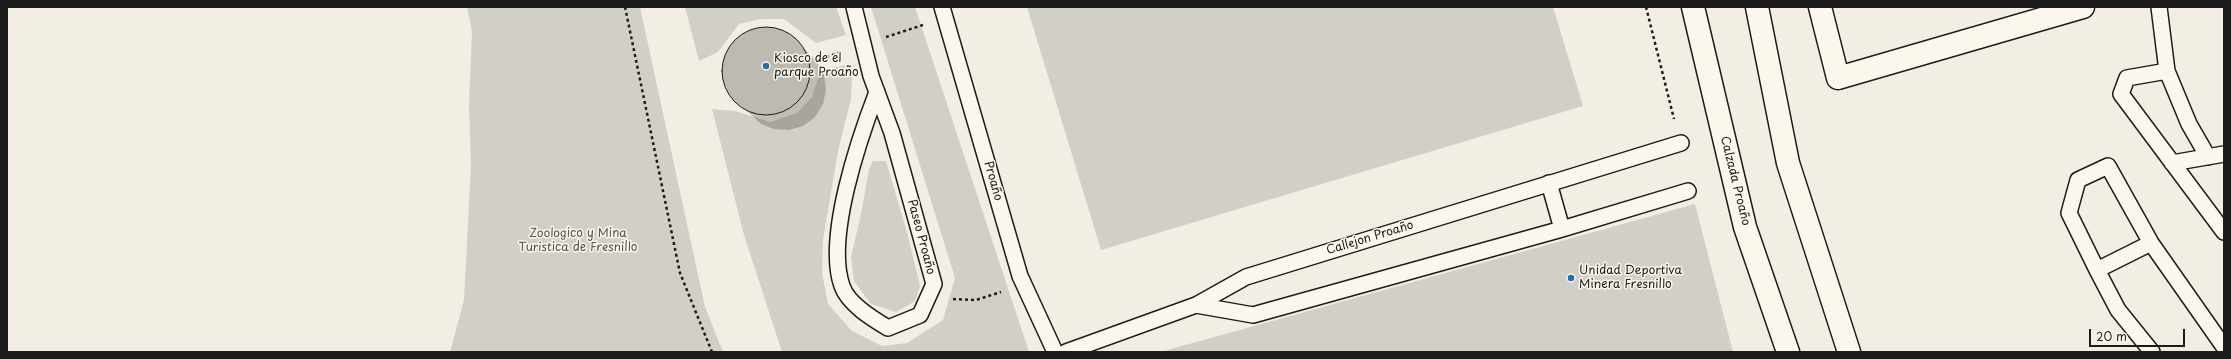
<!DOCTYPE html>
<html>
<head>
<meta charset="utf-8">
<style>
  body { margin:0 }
  #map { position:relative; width:2231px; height:359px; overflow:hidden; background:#f2eee4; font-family:"Playpen Sans",sans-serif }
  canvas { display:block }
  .frame { position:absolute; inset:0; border:8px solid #1c1c1c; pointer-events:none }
  .scale { position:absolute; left:2089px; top:329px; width:96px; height:18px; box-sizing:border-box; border:2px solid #1c1c1c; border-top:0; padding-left:5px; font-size:12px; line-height:14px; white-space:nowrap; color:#1c1c1c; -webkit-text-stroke:3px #fbf7ec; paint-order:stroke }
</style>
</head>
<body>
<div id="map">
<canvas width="2231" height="359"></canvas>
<div class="frame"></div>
<div class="scale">20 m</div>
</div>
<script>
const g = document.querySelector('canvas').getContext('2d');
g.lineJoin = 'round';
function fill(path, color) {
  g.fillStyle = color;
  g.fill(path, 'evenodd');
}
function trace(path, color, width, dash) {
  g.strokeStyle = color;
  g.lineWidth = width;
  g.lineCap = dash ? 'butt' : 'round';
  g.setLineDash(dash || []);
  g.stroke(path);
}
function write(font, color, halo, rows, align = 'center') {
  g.font = font + ' "Playpen Sans",sans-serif';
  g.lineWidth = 3;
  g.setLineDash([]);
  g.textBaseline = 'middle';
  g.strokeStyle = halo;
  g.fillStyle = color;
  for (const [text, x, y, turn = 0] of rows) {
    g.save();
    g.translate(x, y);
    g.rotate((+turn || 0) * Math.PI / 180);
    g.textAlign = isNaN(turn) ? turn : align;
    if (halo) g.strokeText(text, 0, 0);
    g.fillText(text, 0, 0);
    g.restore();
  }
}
fill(new Path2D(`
  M 467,7 L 640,7 L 705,307 L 723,352 L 450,352 L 464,300 L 471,165 L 469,106 L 472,32 Z
  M 685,7 L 836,7 L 846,35 L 816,43 L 784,19 L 761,19 L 739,24 L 718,52 L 699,61 Z
  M 871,7 L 915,7 L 1029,352 L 782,352 L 744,235 L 712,109 L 735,111 L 770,122 L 797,113 L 812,97 L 820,72 L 849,64 L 852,76 L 851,99 L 838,151 L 823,240 L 822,273 L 828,304 L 852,331 L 882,346 L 907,343 L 943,320 L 955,278 Z
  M 1027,7 L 1553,7 L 1583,106 L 1101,250 Z
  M 873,161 L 886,161 L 908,236 L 920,286 L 915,301 L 896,312 L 871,304 L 854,281 L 851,257 L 861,214 L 869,169 Z
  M 1695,204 L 1733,352 L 1160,352 Z`), '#d2cfc6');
fill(new Path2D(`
  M 766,28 L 779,30 L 792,36 L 818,63 L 824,75 L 826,90 L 823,104 L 815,117 L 803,126 L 789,130 L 774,129 L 761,124 L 733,98 L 726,86 L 724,73 L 725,59 L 731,46 L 741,36 L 753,30 Z`), '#0003');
const building = new Path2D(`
  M722 71a44 44 0 1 1 88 0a44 44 0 1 1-88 0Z`);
fill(building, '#bdbab1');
trace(building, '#1c1c1c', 1);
const service = new Path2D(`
  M 854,7 L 871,76 L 892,133 L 934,284 L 920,315 L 888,328 C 873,319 848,304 842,286 C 825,238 859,139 877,92
  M 942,7 L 1020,276 L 1055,352
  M 2159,7 L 2167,71 L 2189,124 L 2208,157
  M 2167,71 L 2127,78 L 2121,94 L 2224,232
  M 2172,163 L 2224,154
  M 1549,183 L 1562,229
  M 2151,243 L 2097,270 L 2118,310 L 2152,352
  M 2097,270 L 2069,213 L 2078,180 L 2108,166 L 2151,243 L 2224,347
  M 1196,305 L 1253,315 L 1562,229 L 1688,191
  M 1066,352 L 1196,305 L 1246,277 L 1681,143`);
const minor = new Path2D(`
  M 1820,7 L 1838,78 L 2083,7`);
const secondary = new Path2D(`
  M 1693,7 L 1745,227 L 1788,352
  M 1757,7 L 1788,163 L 1849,352`);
trace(service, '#1c1c1c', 18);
trace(minor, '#1c1c1c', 25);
trace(secondary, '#1c1c1c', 25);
trace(new Path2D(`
  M 625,7 L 680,273 L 712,352
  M 1646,7 L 1674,119
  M 886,37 L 923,25
  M 815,61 L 841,52
  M 953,299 L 976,300 L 1001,292`), '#1c1c1c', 2.5, [3, 3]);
trace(service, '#fbf7ec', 15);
trace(minor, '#fbf7ec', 22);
trace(secondary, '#fbf7ec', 22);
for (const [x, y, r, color] of [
  [766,66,4,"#1f6fb2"],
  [1571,278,4,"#1f6fb2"]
]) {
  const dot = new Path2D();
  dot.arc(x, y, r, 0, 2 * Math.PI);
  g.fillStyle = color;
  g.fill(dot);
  trace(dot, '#fbf7ec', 1.5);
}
write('12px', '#1c1c1c', '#fbf7ec', [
  ["Kiosco de el",774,59],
  ["parque Proaño",774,73],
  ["Unidad Deportiva",1579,271],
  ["Minera Fresnillo",1579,285]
], 'left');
write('12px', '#1c1c1c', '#fbf7ec', [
  ["Proaño",993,181,74],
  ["Calzada Proaño",1735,181,76],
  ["Paseo Proaño",921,237,75],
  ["Callejon Proaño",1370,238,-17]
]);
write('12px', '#53524f', '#fbf7ec', [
  ["Zoologico y Mina",578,234],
  ["Turistica de Fresnillo",578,248]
]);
</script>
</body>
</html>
